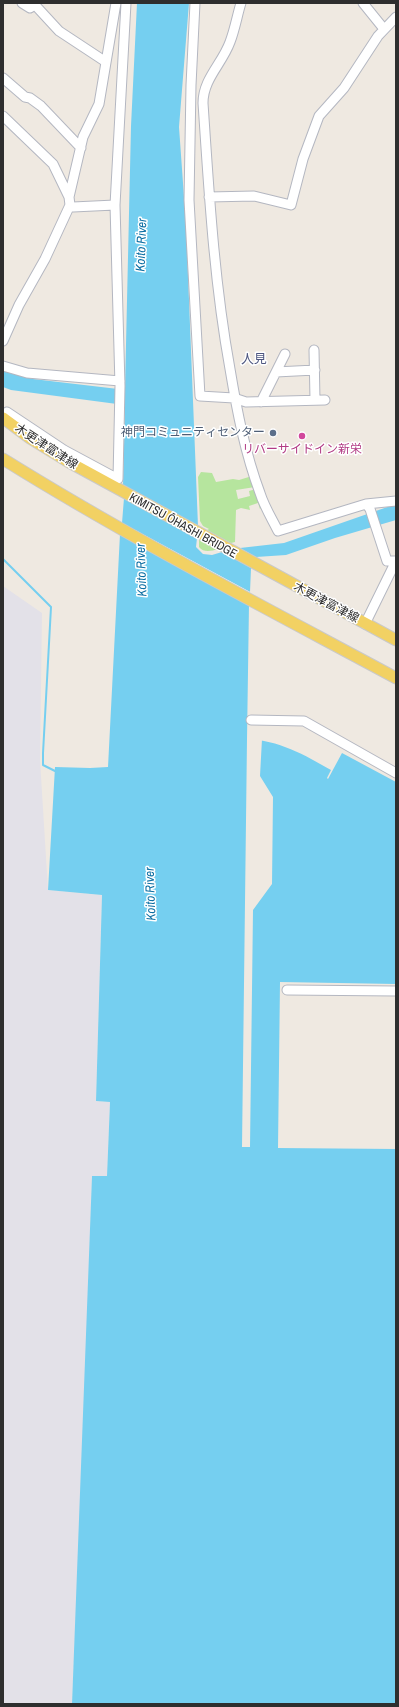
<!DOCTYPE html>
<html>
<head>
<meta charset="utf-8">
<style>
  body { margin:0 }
  #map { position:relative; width:399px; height:1707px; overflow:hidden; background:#efe9e1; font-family:"Archivo Narrow",sans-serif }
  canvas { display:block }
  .frame { position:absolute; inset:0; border:4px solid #2e2e2e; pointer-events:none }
</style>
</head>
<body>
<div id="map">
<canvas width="399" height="1707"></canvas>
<div class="frame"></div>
</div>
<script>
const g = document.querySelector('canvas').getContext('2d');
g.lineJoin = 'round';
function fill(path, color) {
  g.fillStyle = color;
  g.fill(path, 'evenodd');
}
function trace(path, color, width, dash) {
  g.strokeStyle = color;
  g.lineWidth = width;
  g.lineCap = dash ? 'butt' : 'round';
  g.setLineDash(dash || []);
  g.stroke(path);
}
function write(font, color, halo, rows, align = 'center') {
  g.font = font + ' "Archivo Narrow","Noto Sans JP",sans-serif';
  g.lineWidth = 3;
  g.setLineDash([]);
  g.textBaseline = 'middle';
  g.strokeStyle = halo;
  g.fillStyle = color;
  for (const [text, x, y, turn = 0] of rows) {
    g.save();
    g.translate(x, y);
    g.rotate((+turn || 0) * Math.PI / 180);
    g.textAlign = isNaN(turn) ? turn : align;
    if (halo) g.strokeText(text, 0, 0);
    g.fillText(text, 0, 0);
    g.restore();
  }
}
fill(new Path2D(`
  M 3,586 L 42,613 L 40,760 L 48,890 L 102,895 L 96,1101 L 110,1102 L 107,1176 L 92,1176 L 83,1456 L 72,1704 L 3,1704 Z`), '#e3e1e8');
fill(new Path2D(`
  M 201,472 L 212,473 L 216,482 L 233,479 L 239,480 L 252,476 L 255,487 L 236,490 L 238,499 L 250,496 L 249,491 L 256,489 L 262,507 L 260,509 L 258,503 L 249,506 L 250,510 L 241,508 L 236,510 L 235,542 L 231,543 L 207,530 L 209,529 L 203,526 L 200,521 L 198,477 Z
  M 199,539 L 218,549 C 211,551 204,553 199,547 Z`), '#b6e59e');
fill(new Path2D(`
  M 137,3 L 189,3 L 179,127 L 186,225 L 198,526 L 123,485 L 125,406 L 121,405 L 122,389 L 125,388 L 131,126 Z
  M 3,371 L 33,379 L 118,389 L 117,404 L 11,390 L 3,387 Z
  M 124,498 L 197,538 L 196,547 L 203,554 L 212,555 L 222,552 L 251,568 L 250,592 L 122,523 Z
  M 396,504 L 396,520 L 335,538 L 286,555 L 256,557 L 240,548 L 284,543 Z
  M 120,534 L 249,604 L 247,739 C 278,740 305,755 331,770 L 327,778 L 328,779 L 342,753 L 396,782 L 396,984 L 280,982 L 278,1148 L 396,1149 L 396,1704 L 72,1704 L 92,1176 L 107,1176 L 110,1102 L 96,1101 L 102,895 L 48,890 L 55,767 L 90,768 L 108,767 Z`), '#75cff0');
fill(new Path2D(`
  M 120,522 L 122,523 L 252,593 L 250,594 L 120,524 Z
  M 247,739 L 262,739 L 260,776 L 273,797 L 272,884 L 253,910 L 250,1147 L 242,1147 Z`), '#efe9e1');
trace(new Path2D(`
  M 3,559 L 51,607 L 43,753 L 43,765 L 55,771`), '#75cff0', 2);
const minor = new Path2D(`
  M 22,3 L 30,8 L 35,5 L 59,31 L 106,62
  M 195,3 L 191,85 L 189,200 L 200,396 L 234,398 L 246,402 L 325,400
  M 241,3 C 237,16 235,29 230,42 C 222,64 203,79 203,103 C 209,192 214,281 230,369 C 237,411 245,453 260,493 C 264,506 272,519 278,531 L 366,504 L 396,501
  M 363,3 L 384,29
  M 3,78 L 25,97 L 30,98 L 41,106 L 81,148
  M 3,116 L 53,164 L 69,197
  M 209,197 L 254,196 L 291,205 L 303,159 L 319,116 L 344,88 L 378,36 L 396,17
  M 70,205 L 73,207 L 115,205
  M 3,341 L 19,305 L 45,259 L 70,205 L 69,197 L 83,137 L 99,104 L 116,3
  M 314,350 L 315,400
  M 3,366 L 27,373 L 120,381
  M 276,372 L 315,370
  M 261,402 L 285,354
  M 3,418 L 7,412 L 64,450 L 118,479 L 120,386 L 115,205 L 126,3
  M 366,504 L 370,509 L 387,561 L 396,561
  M 365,624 L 396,561
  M 251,720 L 304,721 L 396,773
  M 287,990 L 396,991`);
const major = new Path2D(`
  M 3,418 L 30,438 L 69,462 L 396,640
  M 3,459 C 130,538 264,607 396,678`);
trace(minor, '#b4b7c1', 11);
trace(major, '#c9c9c9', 13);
trace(minor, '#fff', 9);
trace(major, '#f2d163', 11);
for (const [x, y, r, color] of [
  [273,433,4,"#5c6f8a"],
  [302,436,4,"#d1479c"]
]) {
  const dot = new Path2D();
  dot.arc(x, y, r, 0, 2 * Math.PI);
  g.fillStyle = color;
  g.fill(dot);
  trace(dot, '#fff', 1.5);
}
write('12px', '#4e5e75', '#fff', [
  ["神門コミュニティセンター",265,433]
], 'right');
write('12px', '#2e2e2e', '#fff', [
  ["木更津富津線",46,447,33],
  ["KIMITSU ŌHASHI BRIDGE",183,526,29],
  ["木更津富津線",326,603,28]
]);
write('12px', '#b23c85', '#fff', [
  ["リバーサイドイン新栄",302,450]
]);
write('italic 13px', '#0d6fa3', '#fff', [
  ["Koito River",142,245,-88],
  ["Koito River",142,570,-92],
  ["Koito River",151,894,-92]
]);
write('13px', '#4d5680', '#fff', [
  ["人見",254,360]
]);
</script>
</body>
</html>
